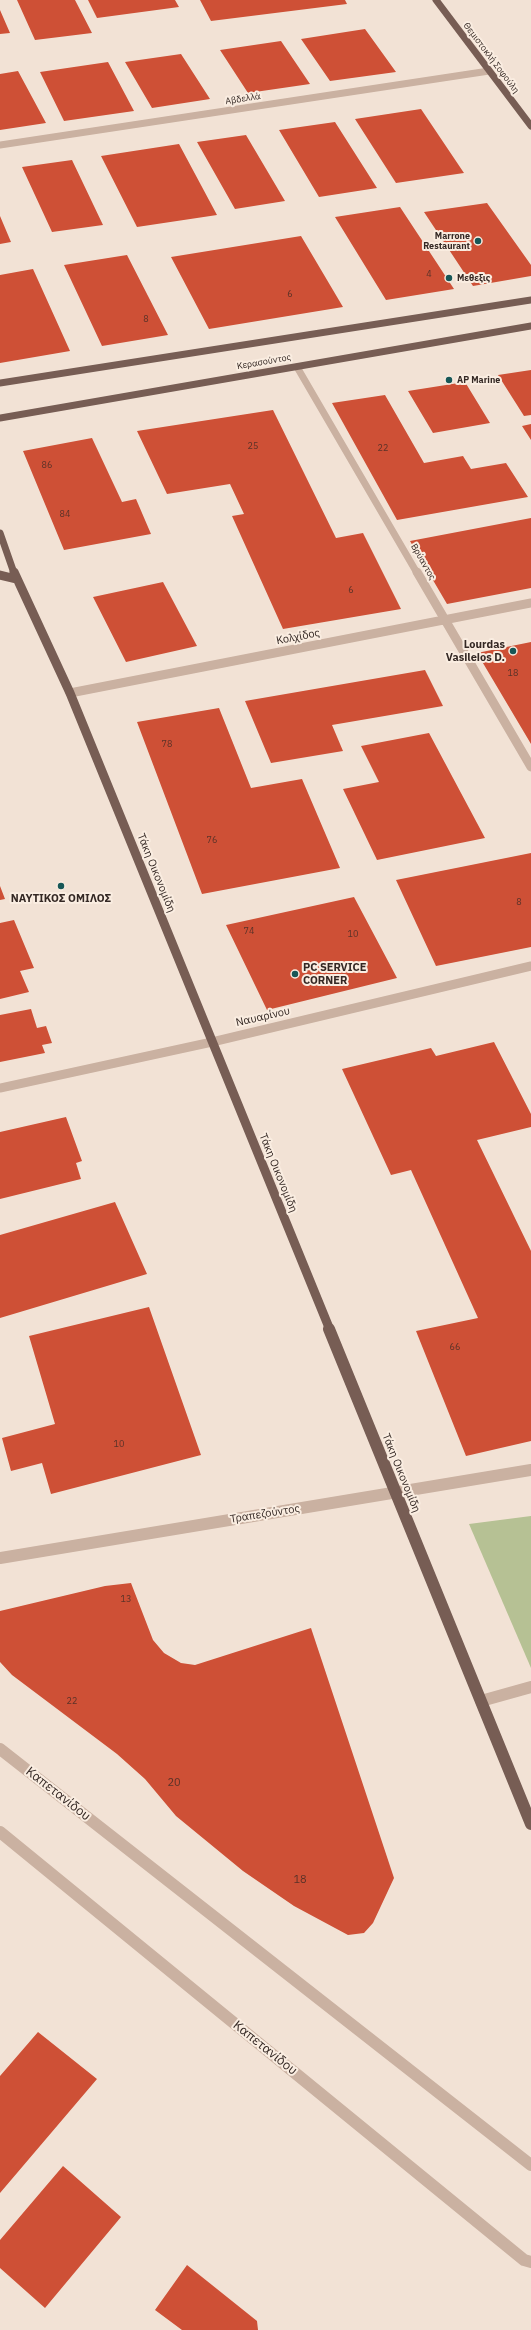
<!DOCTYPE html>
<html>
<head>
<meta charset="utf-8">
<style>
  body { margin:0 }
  canvas { display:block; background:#f2e2d5 }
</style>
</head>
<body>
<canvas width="531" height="2330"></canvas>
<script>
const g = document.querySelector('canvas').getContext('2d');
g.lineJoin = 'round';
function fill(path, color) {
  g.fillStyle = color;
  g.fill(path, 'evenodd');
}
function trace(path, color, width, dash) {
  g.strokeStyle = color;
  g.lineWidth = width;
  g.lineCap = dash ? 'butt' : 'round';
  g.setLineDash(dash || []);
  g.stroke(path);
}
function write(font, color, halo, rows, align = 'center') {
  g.font = font + ' "IBM Plex Sans",sans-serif';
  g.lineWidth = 4;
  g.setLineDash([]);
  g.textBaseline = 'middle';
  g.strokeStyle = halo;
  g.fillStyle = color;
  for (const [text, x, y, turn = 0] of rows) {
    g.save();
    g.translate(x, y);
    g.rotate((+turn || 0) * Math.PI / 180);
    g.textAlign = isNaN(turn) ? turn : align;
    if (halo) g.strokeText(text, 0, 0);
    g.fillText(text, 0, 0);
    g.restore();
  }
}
fill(new Path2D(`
  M 531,1516 L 531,1668 L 469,1524 Z`), '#b6c194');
fill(new Path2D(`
  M 17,0 L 75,0 L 92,33 L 35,40 Z
  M 88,0 L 175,0 L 179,7 L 97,18 Z
  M 200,0 L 345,0 L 347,4 L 211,21 Z
  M 0,10 L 10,33 L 0,34 Z
  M 365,29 L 396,72 L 330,81 L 301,39 Z
  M 281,41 L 310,84 L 248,93 L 220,50 Z
  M 181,54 L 210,99 L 152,108 L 125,62 Z
  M 108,62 L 134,111 L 64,121 L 40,72 Z
  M 18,71 L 46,123 L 0,130 L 0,74 Z
  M 421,109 L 464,173 L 396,183 L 355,119 Z
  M 335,122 L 377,188 L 319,197 L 279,130 Z
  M 246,135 L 285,201 L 235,209 L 197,142 Z
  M 179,144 L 217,215 L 137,227 L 101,156 Z
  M 72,160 L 103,225 L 52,232 L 22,167 Z
  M 487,203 L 531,265 L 531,276 L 473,286 L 424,212 Z
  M 400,207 L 454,289 L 386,300 L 335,217 Z
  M 0,216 L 11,242 L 0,244 Z
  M 301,236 L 343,307 L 209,329 L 171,257 Z
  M 127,255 L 168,335 L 102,346 L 64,265 Z
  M 33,269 L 70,351 L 0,363 L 0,275 Z
  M 531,370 L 531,415 L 524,416 L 498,375 Z
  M 465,382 L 490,423 L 433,433 L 408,391 Z
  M 385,395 L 424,463 L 463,456 L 471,469 L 506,463 L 528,497 L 397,520 L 332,403 Z
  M 273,410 L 336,538 L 363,533 L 401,609 L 283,629 L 232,516 L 244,514 L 230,484 L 167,494 L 137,431 Z
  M 531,424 L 531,440 L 522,426 Z
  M 92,438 L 122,502 L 136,499 L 151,534 L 64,550 L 23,451 Z
  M 531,518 L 531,588 L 447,604 L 410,541 Z
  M 163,582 L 197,646 L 126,662 L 93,597 Z
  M 531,642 L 531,744 L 477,653 Z
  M 425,670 L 443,706 L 332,725 L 343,751 L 271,763 L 245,701 Z
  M 219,708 L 251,788 L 302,779 L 340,868 L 202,894 L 137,722 Z
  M 429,733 L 485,838 L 377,860 L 343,789 L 379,782 L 361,746 Z
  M 531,853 L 531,947 L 436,966 L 396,880 Z
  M 0,886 L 5,899 L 0,900 Z
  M 354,897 L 397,978 L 267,1010 L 226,925 Z
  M 14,920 L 34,968 L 20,971 L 29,992 L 0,999 L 0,923 Z
  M 31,1009 L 37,1028 L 46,1026 L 52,1043 L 42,1045 L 45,1053 L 0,1062 L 0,1015 Z
  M 494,1042 L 531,1114 L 531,1127 L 477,1140 L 531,1251 L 531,1441 L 466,1456 L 416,1331 L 478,1318 L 411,1170 L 391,1175 L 342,1069 L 431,1048 L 436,1056 Z
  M 66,1117 L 82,1161 L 76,1163 L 81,1179 L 0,1199 L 0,1132 Z
  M 115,1202 L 147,1274 L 0,1318 L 0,1235 Z
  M 149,1307 L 201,1455 L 51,1494 L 42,1463 L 11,1471 L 2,1438 L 55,1424 L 29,1336 Z
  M 131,1583 L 153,1640 L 164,1653 L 181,1663 L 195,1665 L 311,1628 L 394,1878 L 373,1923 L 364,1933 L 348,1935 L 294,1906 L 243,1871 L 176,1816 L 145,1779 L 117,1754 L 12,1675 L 0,1662 L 0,1611 L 105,1586 Z
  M 38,2032 L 97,2079 L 0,2193 L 0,2076 Z
  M 63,2166 L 121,2217 L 45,2308 L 0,2268 L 0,2240 Z
  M 187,2265 L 257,2321 L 258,2330 L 182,2330 L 155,2310 Z`), '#ce5036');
trace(new Path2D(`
  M 0,145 L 489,71
  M 297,367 L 417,573`), '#cab1a1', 7);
trace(new Path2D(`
  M 417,572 L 531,767
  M 70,693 L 531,603
  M 0,1088 L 212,1042 L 531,966`), '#cab1a1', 9);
trace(new Path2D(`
  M 0,1558 L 531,1470
  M 481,1701 L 531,1687
  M 0,1749 L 531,2165
  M 0,1832 L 524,2260 L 531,2262`), '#cab1a1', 12);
trace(new Path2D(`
  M 436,0 L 531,126
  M 0,383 L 531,300
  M 0,418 L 531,326
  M 0,533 L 14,573`), '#775d54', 7);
trace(new Path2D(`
  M 14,572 L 70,693 L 330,1330
  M 0,575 L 16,579`), '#775d54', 9);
trace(new Path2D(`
  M 329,1329 L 531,1824`), '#775d54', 12);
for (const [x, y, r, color] of [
  [478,241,4,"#175757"],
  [449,278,4,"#175757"],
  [449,380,4,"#175757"],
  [513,651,4,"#175757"],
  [61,886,4,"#175757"],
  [295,974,4,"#175757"]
]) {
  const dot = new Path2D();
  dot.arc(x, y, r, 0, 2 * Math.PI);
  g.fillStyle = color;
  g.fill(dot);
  trace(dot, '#faede1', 1.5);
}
write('9px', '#342824', '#faede1', [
  ["Θεμιστοκλή Σοφούλη",491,58,53],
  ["Αβδελλά",243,99,-9],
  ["Κερασούντος",264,362,-10],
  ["Βρύαντος",423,562,60]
]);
write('bold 9px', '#342824', '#faede1', [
  ["Marrone",470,236,"right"],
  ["Restaurant",470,246,"right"],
  ["Μεθεξις",457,278],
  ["AP Marine",457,380]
], 'left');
write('9px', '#5a3228', null, [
  ["4",429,274],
  ["6",290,294],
  ["8",146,319],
  ["25",253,446],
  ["22",383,448],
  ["86",47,465],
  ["84",65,514],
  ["6",351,590],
  ["18",513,673],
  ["78",167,744],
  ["76",212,840],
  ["8",519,902],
  ["74",249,931],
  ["10",353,934],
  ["66",455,1347],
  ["10",119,1444],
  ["13",126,1599],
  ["22",72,1701]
]);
write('11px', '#342824', '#faede1', [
  ["Κολχίδος",298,637,-11],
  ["Τάκη Οικονομίδη",156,873,68],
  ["Ναυαρίνου",263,1017,-13],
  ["Τάκη Οικονομίδη",278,1173,68],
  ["Τάκη Οικονομίδη",401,1473,68],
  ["Τραπεζούντος",265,1514,-9]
]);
write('bold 11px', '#342824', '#faede1', [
  ["Lourdas",505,645],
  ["Vasileios D.",505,658],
  ["ΝΑΥΤΙΚΟΣ ΟΜΙΛΟΣ",61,899,"center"],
  ["PC SERVICE",303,968,"left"],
  ["CORNER",303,981,"left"]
], 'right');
write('11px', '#5a3228', null, [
  ["20",174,1783],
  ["18",300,1880]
]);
write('13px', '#342824', '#faede1', [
  ["Καπετανίδου",58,1794,38],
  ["Καπετανίδου",265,2048,39]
]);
</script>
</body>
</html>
